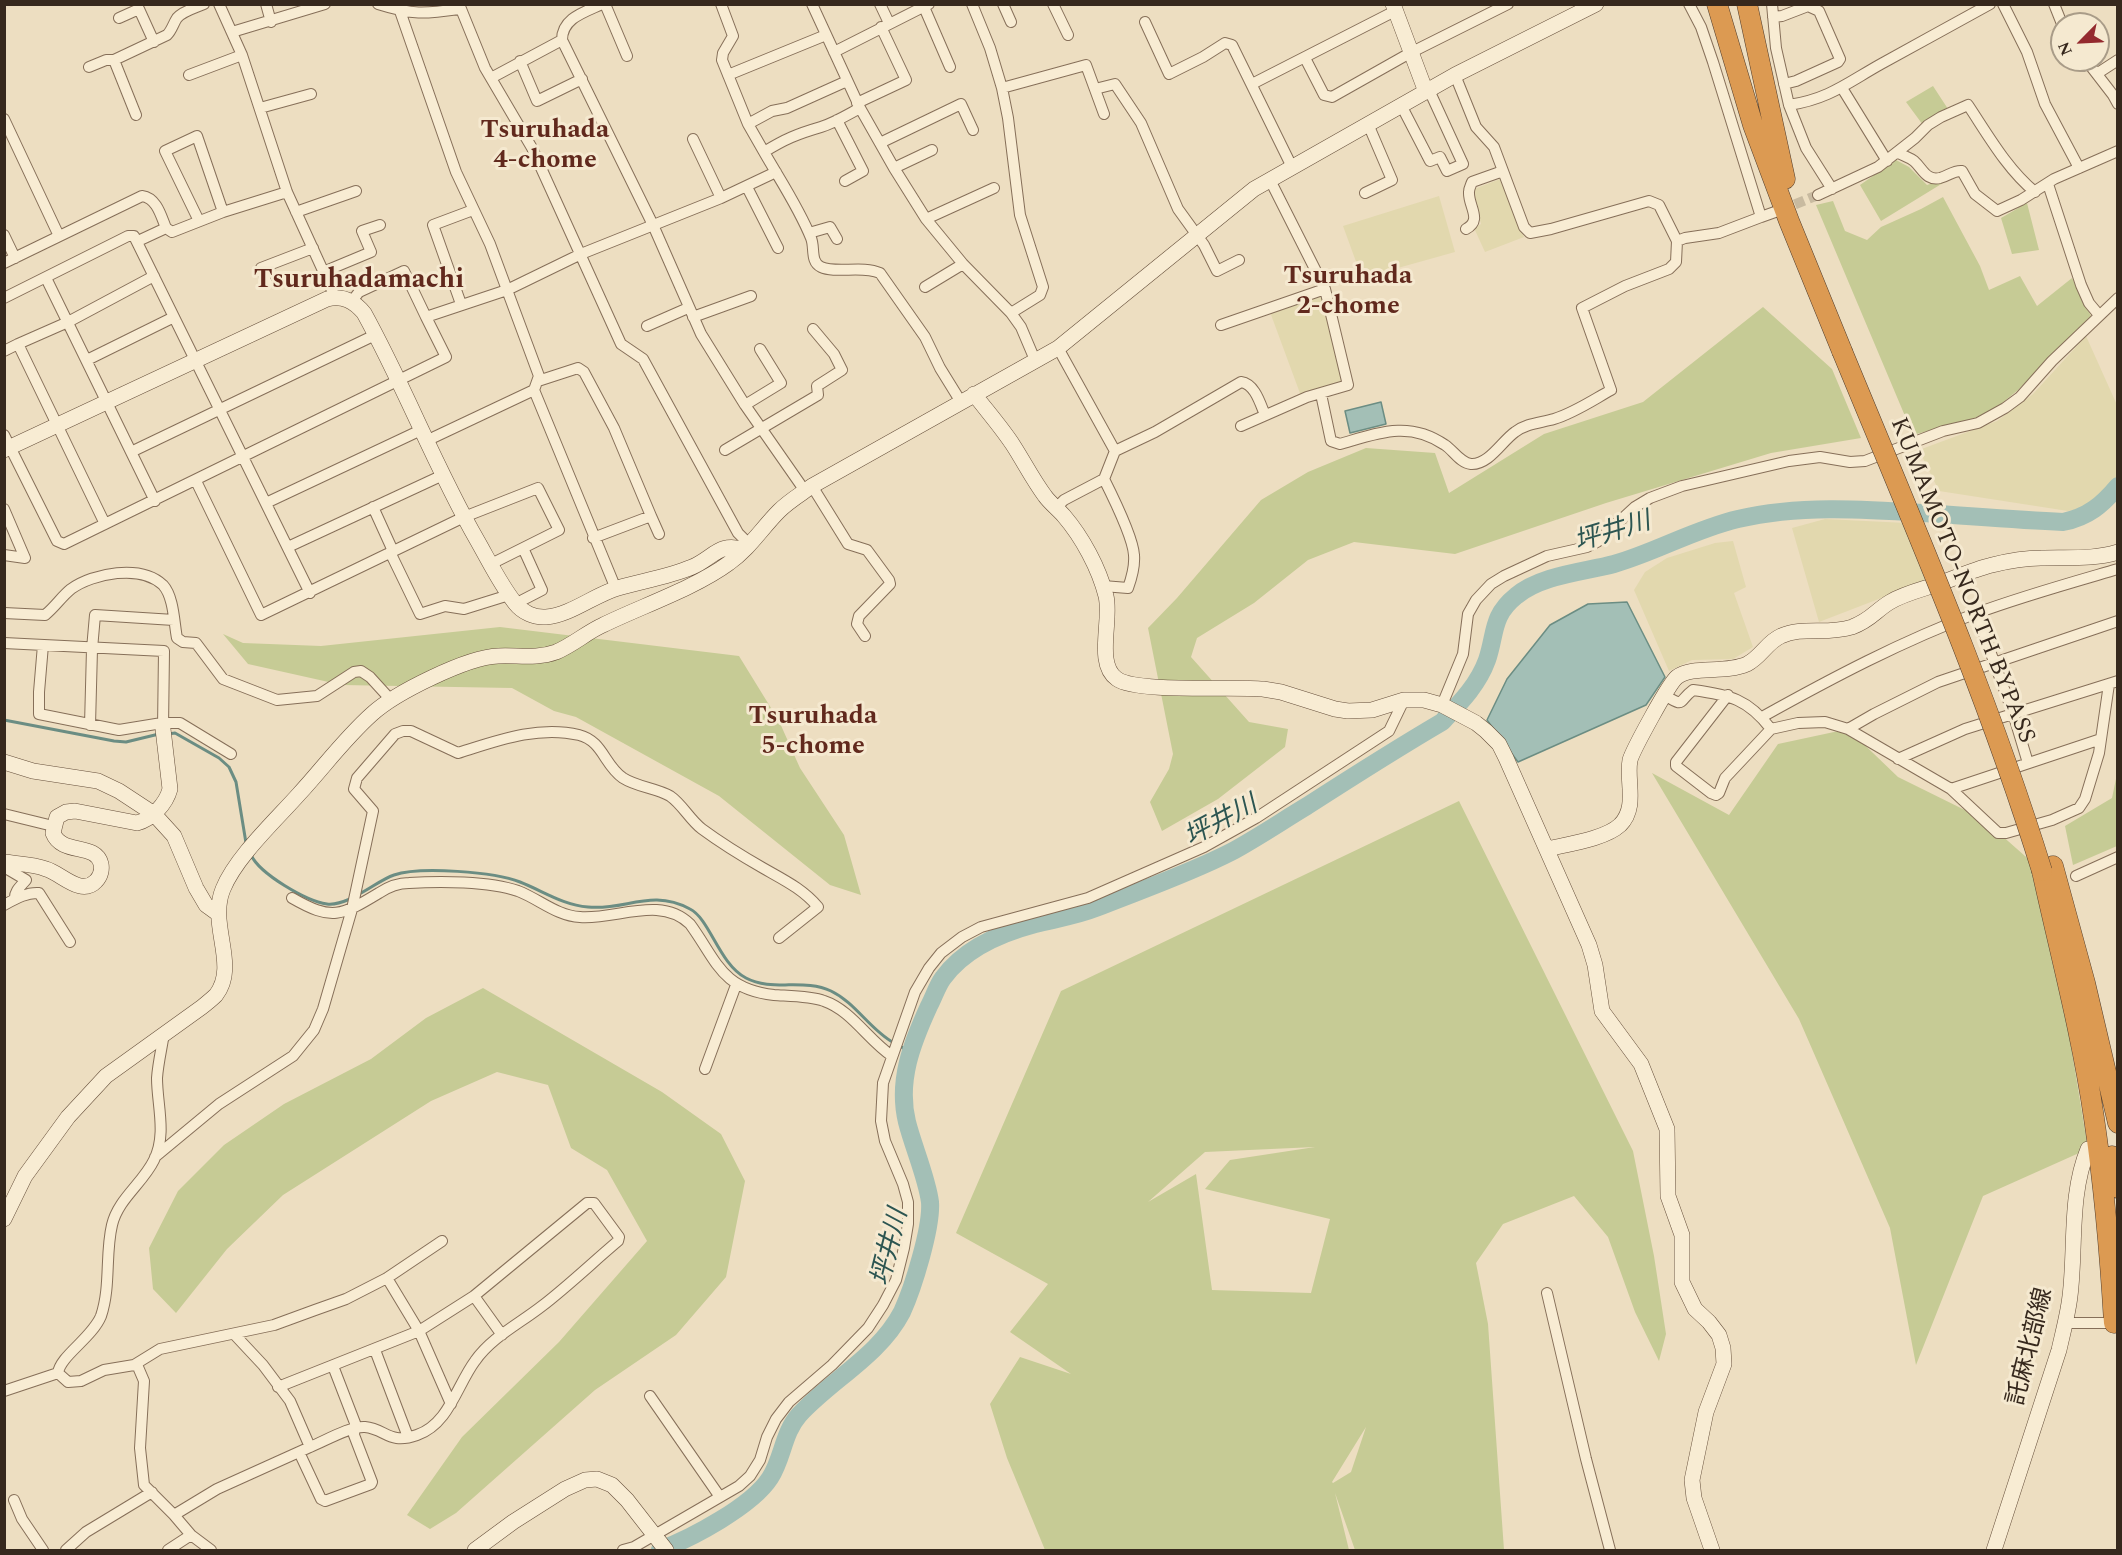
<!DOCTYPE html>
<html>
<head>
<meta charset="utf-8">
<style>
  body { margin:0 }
  #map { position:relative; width:2122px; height:1555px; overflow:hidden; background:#eddec1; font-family:Spectral,serif }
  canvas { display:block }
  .frame { position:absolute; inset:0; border:6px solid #36281d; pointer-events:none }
  .north { position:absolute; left:2050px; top:12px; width:60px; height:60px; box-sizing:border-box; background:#f5e9d0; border:2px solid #a99c88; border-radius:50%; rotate:246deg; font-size:16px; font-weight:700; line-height:24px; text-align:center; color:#36281d }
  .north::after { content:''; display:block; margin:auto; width:21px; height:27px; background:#942a2e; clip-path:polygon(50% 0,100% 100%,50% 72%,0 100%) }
</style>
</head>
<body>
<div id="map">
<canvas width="2122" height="1555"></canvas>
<div class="frame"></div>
<div class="north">N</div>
</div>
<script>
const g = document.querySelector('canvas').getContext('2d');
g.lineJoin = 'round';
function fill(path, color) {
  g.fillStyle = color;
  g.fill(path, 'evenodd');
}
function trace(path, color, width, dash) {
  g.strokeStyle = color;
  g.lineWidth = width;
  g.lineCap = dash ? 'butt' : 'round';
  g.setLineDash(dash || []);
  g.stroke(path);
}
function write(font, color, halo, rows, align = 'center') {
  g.font = font + ' Spectral,"Noto Sans JP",serif';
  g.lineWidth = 6;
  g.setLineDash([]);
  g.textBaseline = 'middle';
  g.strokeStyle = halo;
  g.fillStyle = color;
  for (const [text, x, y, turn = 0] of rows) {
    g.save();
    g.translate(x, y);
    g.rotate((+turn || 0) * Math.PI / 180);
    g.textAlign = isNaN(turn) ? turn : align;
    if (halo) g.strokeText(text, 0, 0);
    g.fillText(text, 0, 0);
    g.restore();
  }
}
fill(new Path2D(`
  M 1500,179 L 1524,237 L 1485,252 L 1474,228 L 1481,224 L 1472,190 Z
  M 1439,196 L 1455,252 L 1362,278 L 1343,226 Z
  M 1322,295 L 1344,382 L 1301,396 L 1270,312 Z
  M 2086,336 L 2117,405 L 2117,478 L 2100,500 L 2080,509 L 2068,511 L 1939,491 L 1919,450 L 1997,421 L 2033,394 Z
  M 1825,519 L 1906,523 L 1928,580 L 1819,622 L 1792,528 Z
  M 1733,541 L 1746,587 L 1734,593 L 1753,647 L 1733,659 L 1692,660 L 1669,671 L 1634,590 L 1645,572 L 1667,558 L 1715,543 Z`), '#e2d8ae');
fill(new Path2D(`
  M 1933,86 L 1948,109 L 1923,125 L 1906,102 Z
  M 1896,160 L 1909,167 L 1927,185 L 1956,175 L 1881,221 L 1860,185 Z
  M 1943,197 L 1980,266 L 1989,290 L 2020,276 L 2037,306 L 2072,278 L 2091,316 L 2018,390 L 1995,409 L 1975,418 L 1913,435 L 1816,205 L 1833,201 L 1845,231 L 1867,240 L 1881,227 L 1921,209 Z
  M 2027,203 L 2039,250 L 2012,254 L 2001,218 Z
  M 1763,307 L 1832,369 L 1861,438 L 1771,453 L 1606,503 L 1455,554 L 1354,542 L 1308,560 L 1254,603 L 1197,638 L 1191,657 L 1249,722 L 1288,729 L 1285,747 L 1218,799 L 1162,831 L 1150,802 L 1169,769 L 1173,754 L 1148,628 L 1177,598 L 1261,500 L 1308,472 L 1366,448 L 1435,453 L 1449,493 L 1544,434 L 1643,402 Z
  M 500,627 L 739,656 L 779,721 L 800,768 L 844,835 L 861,895 L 830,885 L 719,796 L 576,717 L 554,711 L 512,688 L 342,685 L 248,664 L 223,634 L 243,643 L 321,646 Z
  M 1848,729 L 1898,777 L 1983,819 L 2042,871 L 2088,1149 L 1983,1196 L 1916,1365 L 1890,1228 L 1799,1019 L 1652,773 L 1729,815 L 1778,744 Z
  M 2117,774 L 2117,846 L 2073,865 L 2065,826 L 2112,798 Z
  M 1459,801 L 1633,1151 L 1654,1256 L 1666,1334 L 1659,1361 L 1635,1312 L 1608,1237 L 1574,1196 L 1503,1224 L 1476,1263 L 1488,1324 L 1504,1550 L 1355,1550 L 1335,1493 L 1349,1550 L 1045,1550 L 1007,1458 L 990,1404 L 1020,1357 L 1071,1374 L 1010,1332 L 1048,1284 L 956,1233 L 1061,991 ZM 1315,1147 L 1230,1160 L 1205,1189 L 1330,1219 L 1311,1293 L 1212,1290 L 1196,1174 L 1148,1202 L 1205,1152 ZM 1366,1427 L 1351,1472 L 1333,1483 L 1332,1482 Z
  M 483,988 L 662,1092 L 721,1134 L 745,1181 L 726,1277 L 676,1335 L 595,1390 L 456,1513 L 430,1529 L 407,1515 L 462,1437 L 559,1342 L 647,1241 L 607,1170 L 571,1148 L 548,1085 L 497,1072 L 431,1101 L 283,1195 L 227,1249 L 176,1313 L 153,1289 L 149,1248 L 178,1191 L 224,1145 L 284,1104 L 371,1059 L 426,1018 Z`), '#c6cb95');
const water = new Path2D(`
  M 1381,402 L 1386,424 L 1350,433 L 1345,411 Z
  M 1627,602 L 1665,677 L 1646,705 L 1518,762 L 1487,720 L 1507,679 L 1550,625 L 1588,604 Z`);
fill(water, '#a3bfb6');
trace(water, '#6b8d83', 1.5);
trace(new Path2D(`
  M 4,720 L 114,741 L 126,742 L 159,734
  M 168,734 L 175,733 L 219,758 L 229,767 L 236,782 L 246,843
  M 251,855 C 260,874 306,901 327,904 C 334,905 343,902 350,899
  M 359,894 C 370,889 382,879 394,875 C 420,866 495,872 520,882 C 543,891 563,905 588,907 C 625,911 651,888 690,909 C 710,919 719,964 746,978 C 772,992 804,978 831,991 C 856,1003 870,1030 894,1043
  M 900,1046 L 909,1052`), '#6b8d83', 3);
trace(new Path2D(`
  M 660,1550 C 692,1538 752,1506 770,1478 C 783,1458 783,1433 799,1415 C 832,1379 879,1356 902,1312 C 913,1288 932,1227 930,1202 C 927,1178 913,1146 907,1122 C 897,1081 912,1043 929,1006 C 934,997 937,986 943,978 C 964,949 1001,933 1035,924 C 1055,919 1076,916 1096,908 C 1141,890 1188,874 1231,852 C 1257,838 1282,821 1307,806 C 1352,777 1396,749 1442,722 C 1460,703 1478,685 1487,660 C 1496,634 1491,616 1516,596 C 1541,575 1584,572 1614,564 C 1656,552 1695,529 1738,519 C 1798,505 1862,509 1923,513 C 1970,516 2016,520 2063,522 C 2088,517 2102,505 2118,486`), '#a3bfb6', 18);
trace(new Path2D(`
  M 1781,210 L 1818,195`), '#c8baa0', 10, [10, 5]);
const street = new Path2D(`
  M 219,4 L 242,55 L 287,192 L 335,297
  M 266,4 L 271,22
  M 378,4 C 413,15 424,14 459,9
  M 459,4 L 485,68 L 532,148 L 621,344 L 643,359 L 738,533 L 750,545
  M 602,4 C 585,12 562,18 562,40 L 653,225 L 701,334 L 745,405 L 805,491
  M 605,4 L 627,56
  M 721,4 L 733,36 L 723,53 L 722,60 L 748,124 L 764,152
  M 812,4 L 860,108 L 894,168 L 926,219 L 963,264 L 1011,313 L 1021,327 L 1035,360
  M 880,4 L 889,23
  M 972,4 L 990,48 L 1002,88 L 1008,118 L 1020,215 L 1043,287 L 1040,295 L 1011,313
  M 1003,4 L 1011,22
  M 1053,4 L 1068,35
  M 1689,4 L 1701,27 L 1713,62 L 1761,217 L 1775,212
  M 1772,4 L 1776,48 L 1789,105
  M 2003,4 L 2027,52 L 2045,104 L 2079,168
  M 2054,4 L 2062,24
  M 924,7 L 950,67
  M 400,11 L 456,172 L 490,244 L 539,376 L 534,390 L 426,441
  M 1773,17 L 1782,16 L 1808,6 L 1819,11 L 1840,59 L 1838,62 L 1796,81 L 1784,84
  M 119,18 L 139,9 L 154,42
  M 1145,22 L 1169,74 L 1203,57 L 1225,43 L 1232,45 L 1292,167
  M 232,32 L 325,4
  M 834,52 L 929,4
  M 1305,58 L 1324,95 L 1332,97 L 1410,53 L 1508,4
  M 2086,60 L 2113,95 L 2118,104
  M 520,61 L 537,101 L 582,79
  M 89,67 L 106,60 L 114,60
  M 2098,73 L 2118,60
  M 189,75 L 242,55
  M 728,75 L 826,35
  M 491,78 L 562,40
  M 1252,84 L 1395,11
  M 1002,88 L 1086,65 L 1104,114
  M 1842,88 L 1887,161
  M 1095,89 L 1115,84 L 1141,123 L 1178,209 L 1204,245 L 1217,271 L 1239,260
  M 857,103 L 906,80 L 881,27
  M 1401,105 L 1430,161 L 1440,157 L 1447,171 L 1463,164 L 1429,90
  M 260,108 L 311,94
  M 860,108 C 847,115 834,123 821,127 C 797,134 785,139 764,152 C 780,180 799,208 811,238 C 815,247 810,262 821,267 C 836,274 862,265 880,273 L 925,337 L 940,368 L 961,402
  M 136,115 L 114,60 L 167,35 C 172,30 173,24 177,18 C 183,11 195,8 204,4
  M 4,119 L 59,236
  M 837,120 L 863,171 L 845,181
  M 748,124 L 772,111 L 787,108 L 847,81
  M 693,139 L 721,198
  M 880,143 L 961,104 L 973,130
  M 1897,152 C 1903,156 1909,157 1914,161 C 1923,169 1926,181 1940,178 C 1948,176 1954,170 1962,171 L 1975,194 L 1997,211 L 2021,200 L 2054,179 L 2118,151
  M 894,168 L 932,150
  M 2048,184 L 2081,285 L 2089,303 L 2099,315
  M 747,187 L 778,248
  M 1832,189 L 1806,148 L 1789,105 C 1829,99 1847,83 1881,64 C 1917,44 1954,24 1990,4
  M 1365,193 L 1392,180 L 1368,124
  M 1818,195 L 1878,167 L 1915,138 L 1928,125 L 1941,117 L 1968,105 C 1988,135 2007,169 2035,192
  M 296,212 L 356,191
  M 926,219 L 994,188
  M 199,221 L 165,151 L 197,136 L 223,212
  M 166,228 L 172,232 L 223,212 L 287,192
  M 1466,229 C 1483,220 1468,206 1469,192 C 1469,188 1471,185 1472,182 L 1503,171
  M 809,233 L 830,227 L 837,239
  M 4,235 L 15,258
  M 1677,241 L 1685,238 L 1719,233 L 1761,217
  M 4,263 L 142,196 C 157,198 161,216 166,228 L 138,241
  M 323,272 L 371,252 L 362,231 L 380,225
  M 46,278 L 155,501
  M 267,283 L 261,268 L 313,248
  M 925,287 L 963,264
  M 4,298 L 128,236 L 134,236 L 310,593
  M 352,301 L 359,292 L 404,271 L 426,317 L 507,290 L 581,254 L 721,198 L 776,172
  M 461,304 L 433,225 L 473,210
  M 693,317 L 751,296
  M 1221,325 L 1325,289
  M 647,326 L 688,308
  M 1058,348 L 1115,451
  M 4,351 L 18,344
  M 87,360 L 174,317
  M 538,381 L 578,368 L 584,372 L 614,428 L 651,516
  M 534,390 L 616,589
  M 1321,394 L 1331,441 L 1340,444 C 1378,433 1409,420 1445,445 C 1453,450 1460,463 1471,464 C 1489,465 1502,441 1515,432 C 1527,423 1540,423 1554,419 C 1574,413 1593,400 1611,390 L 1582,308 L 1625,286 L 1669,269 L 1676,262 L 1677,241 L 1659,205 L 1649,201 L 1551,229 L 1530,233 L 1524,227 L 1494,147 L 1476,127 L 1455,75
  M 745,405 L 781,383 L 760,349
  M 1241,426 L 1307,397 L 1348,385 L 1325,289 L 1270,180
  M 4,435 L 57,541 L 64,544 L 446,357 L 426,317
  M 725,450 L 818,395 L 817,386 L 842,370 L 834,354 L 813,329
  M 131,452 L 375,335
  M 1104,479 L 1115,451 L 1155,432 L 1241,382 C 1255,384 1260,403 1265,415
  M 196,481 L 261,615 L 464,517 L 538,488 L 559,530 L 523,548
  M 812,486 L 848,544 L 867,550 L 889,580 L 890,584 L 859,616 L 857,624 L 865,636
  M 266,503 L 421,430
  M 373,507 L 393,551
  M 1056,508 L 1064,500 L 1104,479 C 1113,497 1133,537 1134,555 C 1135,567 1132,577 1128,588 L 1103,586
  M 4,509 L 25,558 L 4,555
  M 105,524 L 18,344 L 68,322 L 154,276
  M 593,538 L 651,516 L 659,534
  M 288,547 L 443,475
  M 390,552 L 420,614 L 445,606 L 464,609 L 509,595
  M 491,564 L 523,548 L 542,590 L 515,604
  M 4,613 L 45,615 C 55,607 62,596 71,589 C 93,573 141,564 163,585 C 174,597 174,623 177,638 L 183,642 L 196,643 L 223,679 L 277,700 L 317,696 L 354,672 L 361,671 L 370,677 L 391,700
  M 1976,613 L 2013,713 L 2028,763
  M 4,643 L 164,651 L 163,728
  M 43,645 L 39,692 L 39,714 L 119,730 L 162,723 L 180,723 L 231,754
  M 1664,695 C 1686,708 1677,702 1693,690 C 1730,695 1748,699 1771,729 L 1798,723 L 1825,722 L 1848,729 L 1951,789 L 1998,833 L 2006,833 L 2052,820 L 2079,808 L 2085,799 L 2099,753 L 2109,684
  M 1728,695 L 1676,762 L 1676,766 L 1711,793 L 1716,795 L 1719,793 L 1725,778 L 1771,729
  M 1442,705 L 1463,654 L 1468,614 L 1476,600 L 1491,584 L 1504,576 L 1547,556 L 1587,547 L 1597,542 L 1635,507 L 1650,498 L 1682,486 L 1789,461 L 1820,457 L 1850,462 L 1865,461 L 1943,431 L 1978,423 L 2005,408 L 2020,397 L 2052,361 L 2118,298
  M 1762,717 C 1832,678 1902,641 1977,613 C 2023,596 2070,583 2118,569
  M 90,725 L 92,649 L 95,615 L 174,620
  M 1848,729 L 1874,714 L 1938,682 L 2118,621
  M 1898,759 L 1965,729 L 2118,681
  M 1951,789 L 2101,739
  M 4,814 L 53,826
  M 4,867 L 26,880 C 21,886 14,891 15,899
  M 2076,876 L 2118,857
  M 292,898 C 332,921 341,916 379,893 C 388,887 398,883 409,883 C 439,881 489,881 518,891 C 539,899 557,916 580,917 C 616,920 660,895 690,924 C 717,961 721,989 774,995 C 788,996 811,996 824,1001 C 851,1010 869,1041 892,1056
  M 4,905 C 15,899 27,892 39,893 L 70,942
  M 705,1069 L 736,985
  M 155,1157 L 219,1104 L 293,1056 L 314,1030 L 323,1009 L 352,909 L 373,811 L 354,789 L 357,778 L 395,734 L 403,731 L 411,731 L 458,753 C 496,741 538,725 579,735 C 603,741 604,765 623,778 C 637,787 656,788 670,796 C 682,804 690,820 702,829 C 721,843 742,856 763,868 C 784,880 803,889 818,907 L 779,938
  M 387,1278 L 419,1331 L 451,1404
  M 1547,1293 L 1586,1459 L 1610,1550
  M 474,1296 L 502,1335
  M 2066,1323 L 2116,1323
  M 375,1350 L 408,1437
  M 134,1365 L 138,1367 L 144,1381 L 140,1448 L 144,1485 L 174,1515 L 191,1535 L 211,1550
  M 58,1373 L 68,1382 L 81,1381 L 104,1370 L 134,1365 L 160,1349 L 274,1325 L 315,1310 L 346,1299 L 387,1278 L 442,1241
  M 58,1373 C 60,1356 92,1338 101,1316 C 111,1286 105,1254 112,1225 C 118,1199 143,1183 154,1160 C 167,1134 157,1105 157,1078 C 158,1063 162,1047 164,1033
  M 278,1387 L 419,1331 L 474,1296 L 587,1203 L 594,1203 L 619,1237 L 618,1241 C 593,1262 568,1286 542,1306 C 519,1324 492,1337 475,1361 C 457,1385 449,1424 417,1435 C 389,1445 386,1429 365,1427 C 350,1426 325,1441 310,1447
  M 4,1391 L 58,1373
  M 650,1396 L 720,1497
  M 299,1452 L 321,1499 L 325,1501 L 371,1484 L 372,1482 L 354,1435 L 355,1423 L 333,1366
  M 14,1500 L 22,1519 L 43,1550
  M 174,1515 L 217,1489 L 310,1447 L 290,1401 L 263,1365 L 234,1334
  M 66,1550 L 86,1532 L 152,1492
  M 168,1550 L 191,1535
  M 623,1550 L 634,1547 L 739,1486 L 750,1476 L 760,1460 L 767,1437 L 776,1419 L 789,1402 L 832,1365 L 868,1328 L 883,1305 L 896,1280 L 904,1248 L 908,1224 L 908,1202 L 903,1184 L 885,1141 L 881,1121 L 883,1083 L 915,992 L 929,968 L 941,953 L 962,937 L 981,927 L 1088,898 L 1204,847 L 1256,818 L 1389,731 L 1404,700`);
const secondary = new Path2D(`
  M 1393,4 L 1426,92
  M 974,394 C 987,411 1002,428 1013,445 C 1024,462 1033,480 1045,496 C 1050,503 1058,509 1064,516 C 1082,537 1099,568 1106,596 C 1112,620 1095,664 1117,679 C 1137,693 1233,686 1263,689 L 1281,692 L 1335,709 L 1348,711 L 1372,710 L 1404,700 L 1424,700 L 1442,705 L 1476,723 L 1486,731 L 1499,744 L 1506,758 L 1589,945 L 1595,965 L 1602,1011 L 1641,1064 L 1667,1129 L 1668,1196 L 1682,1235 L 1682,1282 L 1695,1309 L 1709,1322 L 1719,1335 L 1723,1348 L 1724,1364 L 1706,1412 L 1692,1480 L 1694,1498 L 1712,1550
  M 4,450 L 327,299 C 343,295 354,301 364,313 C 405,387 435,467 477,540 C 489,561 500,584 515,603 C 522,612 534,618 546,617 C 571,615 594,595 618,588 C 642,581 668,577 692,567 C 713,558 720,541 744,550
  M 4,762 L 33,771 L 98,781 L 119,791 L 154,814 L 174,836 L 196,888 L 206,905 L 217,913
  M 1547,849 C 1568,844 1605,839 1620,825 C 1638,807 1626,781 1630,760 C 1633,750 1669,683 1677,677 C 1693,665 1725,674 1747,664 C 1761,657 1767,642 1781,636 C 1802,626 1828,635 1852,627 C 1871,620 1875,611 1890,602 C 1905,593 1924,589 1941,583 C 1957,577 1975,569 1992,565 C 2008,561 2025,558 2041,558 C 2067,557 2092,560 2118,552
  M 4,862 C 18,864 33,864 46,869 C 61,873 81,897 96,881 C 101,876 102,869 101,864 C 96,842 62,856 53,833 L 57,817 L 66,812 L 75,811 L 137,823 C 152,819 166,804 170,789 L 163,729
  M 4,1219 L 25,1176 L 68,1117 L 106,1076 L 202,1007 C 207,1003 212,999 216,995 C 239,965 208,925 223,889 C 236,857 275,821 299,794 C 323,768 345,738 372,714 C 395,693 467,657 498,656 C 518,655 537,659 556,652 C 573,645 587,632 603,625 C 642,606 695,588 729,563 C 749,549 762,528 779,511 C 789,501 801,494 812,486 L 1058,348 L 1254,189 L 1455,75 L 1596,4
  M 475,1550 L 513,1522 L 565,1489 L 585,1480 L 597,1479 L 612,1485 L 627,1500 L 666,1550
  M 1994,1550 L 2059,1350 C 2063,1332 2068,1314 2070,1296 C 2076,1248 2069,1195 2088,1149`);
const highway = new Path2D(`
  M 1717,4 L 1753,125 L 1789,221 L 1842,351
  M 1747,4 L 1785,179
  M 2053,866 L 2085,983 L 2118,1123
  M 2042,871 C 2060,953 2082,1035 2094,1118 C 2104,1186 2110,1254 2114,1323
  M 2112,1156 L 2118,1188`);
trace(street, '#866f59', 12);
trace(secondary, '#67503c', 16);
trace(highway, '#533e2d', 21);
trace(street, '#f8ecd3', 10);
trace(secondary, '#f8ecd3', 15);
trace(highway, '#dc9a52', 20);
const highwayBridge = new Path2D(`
  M 1842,351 C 1913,523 1987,693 2042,871`);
trace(highwayBridge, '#533e2d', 21, []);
trace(highwayBridge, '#dc9a52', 20);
write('24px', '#36281d', '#f5e9d0', [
  ["KUMAMOTO-NORTH BYPASS",1961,581,68],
  ["託麻北部線",2032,1347,-76]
]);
write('bold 26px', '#61291d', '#f5e9d0', [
  ["Tsuruhada",545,132],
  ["4-chome",545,162],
  ["Tsuruhada",1348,278],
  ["2-chome",1348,308],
  ["Tsuruhada",813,718],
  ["5-chome",813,748]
]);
write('italic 26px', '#2c5551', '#f5e9d0', [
  ["坪井川",1613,534,-17],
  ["坪井川",1222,823,-28],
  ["坪井川",892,1248,-76]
]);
write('bold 27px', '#61291d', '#f5e9d0', [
  ["Tsuruhadamachi",359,282]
]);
</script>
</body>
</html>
